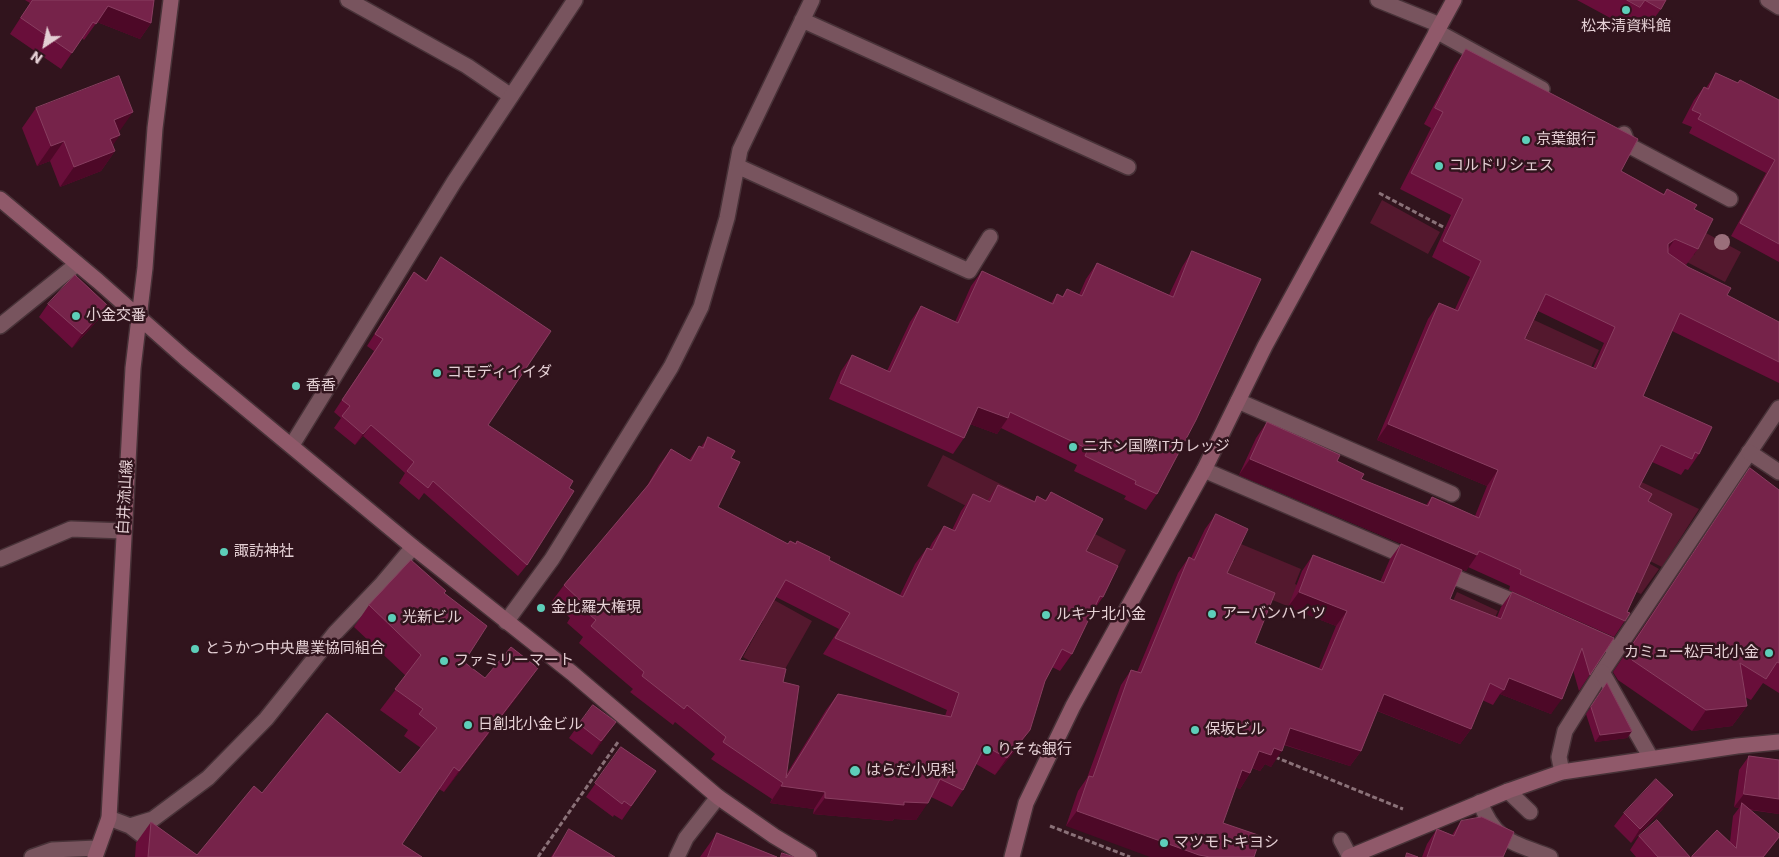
<!DOCTYPE html>
<html>
<head>
<meta charset="utf-8">
<style>
  body { margin:0 }
  #map { position:relative; width:1779px; height:857px; overflow:hidden; background:#31141d; font-family:Poppins,sans-serif }
  canvas { display:block }
  .north { position:absolute; left:20px; top:20px; width:50px; height:50px; -webkit-text-stroke:4px #31141d; paint-order:stroke; rotate:214deg; font-size:14px; font-weight:700; line-height:20px; text-align:center; color:#e4cfd4 }
  .north::after { content:''; display:block; margin:auto; width:18px; height:22px; background:#e4cfd4; clip-path:polygon(50% 0,100% 100%,50% 72%,0 100%) }
</style>
</head>
<body>
<div id="map">
<canvas width="1779" height="857"></canvas>
<div class="north">N</div>
</div>
<script>
const g = document.querySelector('canvas').getContext('2d');
g.lineJoin = 'round';
function fill(path, color) {
  g.fillStyle = color;
  g.fill(path, 'evenodd');
}
function trace(path, color, width, dash) {
  g.strokeStyle = color;
  g.lineWidth = width;
  g.lineCap = dash ? 'butt' : 'round';
  g.setLineDash(dash || []);
  g.stroke(path);
}
function write(font, color, halo, rows, align = 'center') {
  g.font = font + ' Poppins,"Noto Sans JP",sans-serif';
  g.lineWidth = 5;
  g.setLineDash([]);
  g.textBaseline = 'middle';
  g.strokeStyle = halo;
  g.fillStyle = color;
  for (const [text, x, y, turn = 0] of rows) {
    g.save();
    g.translate(x, y);
    g.rotate((+turn || 0) * Math.PI / 180);
    g.textAlign = isNaN(turn) ? turn : align;
    if (halo) g.strokeText(text, 0, 0);
    g.fillText(text, 0, 0);
    g.restore();
  }
}
fill(new Path2D(`
  M 1382,200 L 1440,232 L 1428,254 L 1370,223 Z
  M 1706,233 L 1741,252 L 1725,282 L 1685,261 L 1690,252 L 1694,255 Z
  M 1534,320 L 1599,350 L 1585,380 L 1520,351 Z
  M 943,455 L 1040,504 L 1003,508 L 985,499 L 978,512 L 927,486 Z
  M 1614,469 L 1699,509 L 1662,567 L 1648,560 Z
  M 1095,534 L 1126,550 L 1110,582 L 1078,565 Z
  M 1241,544 L 1301,569 L 1295,584 L 1301,587 L 1292,608 L 1197,569 L 1205,549 L 1234,561 Z
  M 1631,553 L 1659,569 L 1641,594 L 1622,586 Z
  M 718,569 L 812,621 L 780,678 L 743,657 L 763,621 L 707,590 Z
  M 1457,592 L 1498,611 L 1488,632 L 1443,623 Z`), '#54182e');
const lane = new Path2D(`
  M 348,0 L 467,66 L 511,96
  M 1768,0 L 1779,7
  M 1436,31 L 1542,89
  M 1624,134 L 1628,145 L 1730,199
  M 1238,401 L 1452,494
  M 1204,470 L 1414,560
  M 1440,571 L 1525,606
  M 1591,637 L 1617,649
  M 1562,772 L 1559,757 L 1565,731 L 1602,672 L 1779,408
  M 1508,791 L 1530,812
  M 1480,802 C 1495,842 1513,842 1550,857
  M 1341,840 L 1350,857`);
const street = new Path2D(`
  M 1378,0 L 1440,25
  M 802,20 L 1128,167
  M 737,166 L 969,271 L 990,237
  M 0,326 L 77,264
  M 292,445 L 454,182 L 575,0
  M 1749,452 L 1779,472
  M 0,559 L 71,529 L 124,531
  M 506,622 L 552,559 L 671,367 L 701,307 L 727,218 L 740,150 L 812,0
  M 1602,672 L 1651,758
  M 109,818 L 130,826 L 171,857
  M 130,826 L 153,819 L 208,778 L 266,719 L 335,633 L 381,585 L 413,547
  M 32,857 L 52,850 L 97,848
  M 677,857 L 686,838 L 718,797`);
const secondary = new Path2D(`
  M 0,199 L 98,281 L 185,358 L 413,547 L 572,673 L 718,797 L 774,836 L 809,857
  M 95,857 L 109,818 L 133,368 L 145,268 L 155,128 L 171,0
  M 1012,857 L 1026,803 L 1073,706 L 1204,470 L 1265,346 L 1454,0
  M 1349,857 L 1508,791 L 1562,772 L 1737,746 L 1779,742`);
trace(lane, '#483238', 18);
trace(street, '#483238', 18);
trace(secondary, '#483238', 18);
trace(new Path2D(`
  M 1379,193 L 1447,229
  M 1275,757 L 1403,809
  M 1050,826 L 1130,857
  M 538,857 L 618,742`), '#8a7178', 3, [5, 2.5]);
trace(lane, '#78545e', 15);
trace(street, '#78545e', 15);
trace(secondary, '#90596a', 15);
g.fillStyle = '#9a6f7b';
for (const [x, y] of [
  [1722,242]
]) {
  g.beginPath();
  g.arc(x, y, 8, 0, 2 * Math.PI);
  g.fill();
}
fill(new Path2D(`
  M 25,0 L 154,0 L 151,23 L 140,39 L 97,22 L 84,40 L 82,38 L 61,69 L 10,34 L 30,3 Z
  M 1577,0 L 1666,0 L 1661,9 L 1647,28 L 1632,20 L 1627,27 Z
  M 1466,49 L 1621,171 L 1664,194 L 1667,189 L 1694,209 L 1698,249 L 1686,265 L 1684,264 L 1727,295 L 1779,329 L 1779,383 L 1672,331 L 1643,396 L 1699,454 L 1688,470 L 1685,469 L 1681,475 L 1652,462 L 1639,487 L 1648,501 L 1627,612 L 1630,613 L 1614,637 L 1509,590 L 1510,586 L 1468,567 L 1466,571 L 1239,475 L 1256,438 L 1267,422 L 1337,461 L 1361,479 L 1426,505 L 1432,497 L 1475,516 L 1487,486 L 1377,440 L 1428,319 L 1439,303 L 1455,309 L 1470,277 L 1432,257 L 1451,215 L 1400,189 L 1431,128 L 1424,124 L 1455,65 ZM 1538,311 L 1604,343 L 1593,368 L 1525,339 Z
  M 1716,73 L 1737,83 L 1740,80 L 1779,100 L 1779,262 L 1731,236 L 1766,173 L 1689,133 L 1692,127 L 1682,123 L 1694,100 L 1704,87 L 1706,88 Z
  M 36,108 L 119,132 L 113,145 L 115,151 L 101,171 L 60,187 L 50,161 L 37,166 L 22,128 Z
  M 1192,251 L 1157,494 L 1146,510 L 1124,499 L 1126,496 L 1074,471 L 1077,465 L 1001,428 L 997,434 L 970,424 L 964,438 L 953,454 L 829,399 L 841,371 L 852,355 L 887,371 L 910,322 L 921,306 L 955,322 L 971,286 L 982,271 L 1051,303 L 1057,294 L 1062,297 L 1067,289 L 1079,295 L 1086,279 L 1097,263 L 1169,295 L 1182,267 Z
  M 441,257 L 527,565 L 518,576 L 424,493 L 419,500 L 399,483 L 405,473 L 363,436 L 355,445 L 334,428 L 341,418 L 334,412 L 374,351 L 367,346 L 414,272 L 426,280 Z
  M 48,304 L 108,306 L 98,320 L 72,348 L 39,317 Z
  M 708,437 L 731,458 L 718,507 L 788,544 L 790,541 L 795,543 L 797,541 L 829,560 L 900,595 L 915,564 L 927,548 L 929,549 L 932,543 L 944,526 L 952,530 L 961,511 L 973,494 L 987,501 L 998,485 L 1034,501 L 1037,496 L 1045,500 L 1051,492 L 1086,551 L 1103,597 L 1091,614 L 1072,654 L 1060,671 L 1052,667 L 1045,681 L 1019,746 L 995,775 L 976,764 L 963,790 L 952,807 L 931,797 L 916,820 L 894,819 L 892,821 L 813,814 L 814,809 L 770,803 L 772,799 L 711,759 L 715,754 L 675,722 L 673,725 L 630,692 L 633,689 L 579,643 L 583,637 L 567,623 L 570,618 L 552,601 L 564,585 L 644,491 L 659,465 L 671,449 L 689,460 L 699,446 L 701,447 ZM 776,597 L 839,629 L 823,654 L 947,710 L 945,716 L 838,694 L 826,710 L 786,775 L 783,682 L 740,660 Z
  M 1750,468 L 1779,490 L 1779,693 L 1763,683 L 1751,700 L 1745,697 L 1747,706 L 1732,726 L 1692,731 L 1618,680 L 1613,672 Z
  M 1216,514 L 1227,573 L 1255,643 L 1319,668 L 1336,626 L 1288,607 L 1302,571 L 1313,555 L 1380,582 L 1390,559 L 1401,544 L 1450,599 L 1497,617 L 1501,607 L 1512,592 L 1614,638 L 1579,691 L 1573,670 L 1551,714 L 1500,694 L 1493,705 L 1482,700 L 1471,729 L 1460,744 L 1377,711 L 1361,751 L 1350,766 L 1284,745 L 1271,767 L 1265,764 L 1260,771 L 1252,768 L 1250,773 L 1240,789 L 1236,787 L 1066,826 L 1078,791 L 1087,778 L 1121,685 L 1131,670 L 1137,672 L 1178,573 L 1189,557 L 1191,558 L 1205,529 Z
  M 446,591 L 444,593 L 464,662 L 485,678 L 523,689 L 444,792 L 439,789 L 402,844 L 422,857 L 135,857 L 136,843 L 151,822 L 197,855 L 262,793 L 400,773 L 421,748 L 404,736 L 408,730 L 380,710 L 406,676 L 354,627 L 369,605 Z
  M 1607,683 L 1632,731 L 1627,738 L 1595,742 L 1586,714 Z
  M 579,724 L 606,736 L 592,755 L 569,738 Z
  M 621,747 L 656,771 L 622,820 L 614,815 L 613,817 L 586,797 Z
  M 1749,756 L 1779,760 L 1779,814 L 1750,810 L 1779,838 L 1764,857 L 1691,857 L 1717,830 L 1730,842 L 1733,816 L 1739,808 L 1734,807 L 1739,770 Z
  M 1663,809 L 1631,843 L 1614,826 L 1624,813 Z
  M 1461,821 L 1503,857 L 1422,857 L 1427,844 L 1437,829 L 1452,835 Z
  M 569,829 L 615,857 L 551,857 Z
  M 717,833 L 777,857 L 700,857 Z
  M 1639,836 L 1690,857 L 1636,857 L 1630,850 Z`), '#690e3a');
fill(new Path2D(`
  M 108,6 L 151,23 L 140,39 L 97,22 Z
  M 133,112 L 119,132 L 100,140 L 114,120 Z
  M 120,135 L 106,155 L 115,151 L 101,171 L 60,187 L 74,167 L 110,139 Z
  M 64,141 L 50,161 L 37,166 L 51,146 Z
  M 1675,239 L 1664,255 L 1668,244 Z
  M 108,306 L 98,320 L 72,348 L 82,334 Z
  M 978,407 L 1008,418 L 997,434 L 967,423 Z
  M 1388,424 L 1498,470 L 1487,486 L 1377,440 Z
  M 371,425 L 363,436 L 355,445 L 363,434 Z
  M 1250,459 L 1477,555 L 1466,571 L 1239,475 Z
  M 1299,592 L 1347,611 L 1336,626 L 1288,607 Z
  M 538,668 L 523,689 L 444,792 L 459,771 Z
  M 1509,678 L 1562,699 L 1551,714 L 1500,694 L 1504,690 Z
  M 1384,694 L 1471,729 L 1460,744 L 1373,709 Z
  M 1747,706 L 1732,726 L 1692,731 L 1706,710 Z
  M 616,722 L 606,736 L 592,755 L 601,741 Z
  M 1290,728 L 1361,751 L 1350,766 L 1280,743 Z
  M 1030,730 L 1019,746 L 995,775 L 1007,758 Z
  M 1632,731 L 1627,738 L 1595,742 L 1600,735 Z
  M 1274,748 L 1282,751 L 1271,767 L 1265,764 L 1260,771 L 1248,766 L 1259,751 Z
  M 1242,770 L 1250,773 L 1240,789 L 1231,786 Z
  M 781,786 L 825,792 L 814,809 L 770,803 Z
  M 1744,794 L 1779,799 L 1779,814 L 1742,808 L 1742,803 L 1739,808 L 1734,807 Z
  M 1673,795 L 1663,809 L 1631,843 L 1640,829 Z
  M 825,798 L 904,802 L 928,803 L 916,820 L 894,819 L 892,821 L 813,814 Z
  M 1077,811 L 1210,857 L 1150,857 L 1066,826 Z`), '#4d0827');
const building = new Path2D(`
  M 33,0 L 154,0 L 151,23 L 108,6 L 96,24 L 93,22 L 72,53 L 21,18 Z
  M 1627,0 L 1645,0 L 1640,7 Z
  M 1645,0 L 1666,0 L 1661,9 Z
  M 1466,49 L 1638,139 L 1621,171 L 1664,195 L 1667,189 L 1697,205 L 1694,209 L 1713,219 L 1698,249 L 1675,239 L 1668,244 L 1668,253 L 1688,267 L 1731,288 L 1727,295 L 1779,322 L 1779,362 L 1680,313 L 1643,396 L 1712,427 L 1699,454 L 1695,452 L 1692,459 L 1661,445 L 1639,487 L 1652,494 L 1648,501 L 1672,514 L 1627,612 L 1630,613 L 1625,621 L 1520,574 L 1521,570 L 1479,551 L 1477,555 L 1250,459 L 1267,422 L 1340,455 L 1337,461 L 1364,474 L 1361,479 L 1428,506 L 1432,497 L 1479,518 L 1498,470 L 1388,424 L 1439,303 L 1458,311 L 1481,261 L 1443,241 L 1463,199 L 1411,173 L 1443,112 L 1435,108 ZM 1546,294 L 1615,327 L 1596,369 L 1525,339 Z
  M 1716,73 L 1738,83 L 1740,80 L 1779,100 L 1779,244 L 1740,223 L 1775,160 L 1698,119 L 1701,114 L 1692,110 L 1704,87 L 1708,89 Z
  M 119,76 L 133,112 L 114,120 L 120,135 L 110,139 L 115,151 L 74,167 L 64,141 L 51,146 L 36,108 Z
  M 1192,251 L 1261,279 L 1196,420 L 1157,494 L 1135,484 L 1136,481 L 1085,456 L 1088,449 L 1010,412 L 1008,418 L 978,407 L 964,438 L 840,383 L 852,355 L 890,372 L 921,306 L 958,323 L 982,271 L 1053,304 L 1057,294 L 1063,297 L 1067,289 L 1082,296 L 1097,263 L 1173,297 Z
  M 441,257 L 551,331 L 488,425 L 573,481 L 569,488 L 574,491 L 527,565 L 433,481 L 428,488 L 407,471 L 414,462 L 371,425 L 363,434 L 342,416 L 350,406 L 342,400 L 383,339 L 375,334 L 414,272 L 426,281 Z
  M 75,275 L 108,306 L 82,334 L 48,304 Z
  M 708,437 L 735,451 L 731,458 L 740,462 L 718,507 L 788,544 L 790,541 L 796,544 L 797,541 L 830,557 L 829,560 L 903,597 L 927,548 L 932,550 L 944,526 L 955,531 L 973,494 L 990,502 L 998,485 L 1035,502 L 1037,496 L 1046,501 L 1051,492 L 1103,519 L 1086,551 L 1118,566 L 1103,597 L 1100,596 L 1072,654 L 1062,649 L 1045,681 L 1030,730 L 1007,758 L 985,746 L 963,790 L 940,779 L 928,803 L 904,802 L 904,805 L 825,798 L 825,792 L 781,786 L 783,783 L 723,742 L 726,737 L 687,705 L 684,709 L 642,676 L 644,672 L 591,626 L 596,620 L 579,606 L 582,602 L 564,585 L 649,484 L 671,449 L 691,461 L 699,446 L 703,448 ZM 786,580 L 850,613 L 835,638 L 959,693 L 951,717 L 838,694 L 786,778 L 799,686 L 783,682 L 786,669 L 740,660 Z
  M 1750,468 L 1779,490 L 1779,663 L 1777,662 L 1766,679 L 1740,663 L 1747,706 L 1706,710 L 1632,660 L 1628,652 Z
  M 1216,514 L 1248,529 L 1227,573 L 1275,593 L 1255,643 L 1322,670 L 1347,611 L 1299,592 L 1313,555 L 1384,583 L 1401,544 L 1462,570 L 1450,599 L 1501,619 L 1512,592 L 1614,638 L 1590,675 L 1582,648 L 1562,699 L 1509,678 L 1504,690 L 1490,683 L 1471,729 L 1384,694 L 1361,751 L 1290,728 L 1282,751 L 1274,748 L 1271,755 L 1259,751 L 1250,773 L 1242,770 L 1223,823 L 1261,836 L 1254,857 L 1210,857 L 1199,855 L 1077,811 L 1089,776 L 1093,777 L 1131,670 L 1141,673 L 1189,557 L 1194,560 Z
  M 411,560 L 446,591 L 444,593 L 487,626 L 464,662 L 485,678 L 511,647 L 538,668 L 459,771 L 454,767 L 402,844 L 422,857 L 148,857 L 151,822 L 197,855 L 254,786 L 262,793 L 327,713 L 400,773 L 437,728 L 419,714 L 423,709 L 395,689 L 421,655 L 369,605 Z
  M 1607,683 L 1632,731 L 1600,735 L 1591,707 Z
  M 593,705 L 616,722 L 601,741 L 579,724 Z
  M 621,747 L 656,771 L 631,806 L 624,801 L 622,804 L 595,783 Z
  M 1749,756 L 1779,760 L 1779,799 L 1744,794 Z
  M 1656,779 L 1673,795 L 1640,829 L 1624,813 Z
  M 1742,803 L 1779,834 L 1779,837 L 1763,857 L 1692,857 L 1692,856 L 1717,830 L 1736,848 Z
  M 1482,817 L 1514,832 L 1503,857 L 1427,857 L 1437,829 L 1454,836 L 1461,821 Z
  M 1657,820 L 1690,857 L 1658,857 L 1639,836 Z
  M 569,829 L 615,857 L 553,857 Z
  M 717,833 L 777,857 L 708,857 Z
  M 782,853 L 794,857 L 781,857 Z
  M 1407,853 L 1418,857 L 1406,857 Z`);
fill(building, '#76234a');
trace(building, '#883e60', 1);
for (const [x, y, r, color] of [
  [1626,10,5,"#5dceb9"],
  [1526,140,5,"#5dceb9"],
  [1439,166,5,"#5dceb9"],
  [76,316,5,"#5dceb9"],
  [437,373,5,"#5dceb9"],
  [296,386,5,"#5dceb9"],
  [1073,447,5,"#5dceb9"],
  [224,552,5,"#5dceb9"],
  [541,608,5,"#5dceb9"],
  [1212,614,5,"#5dceb9"],
  [1046,615,5,"#5dceb9"],
  [392,618,5,"#5dceb9"],
  [195,649,5,"#5dceb9"],
  [1769,653,5,"#5dceb9"],
  [444,661,5,"#5dceb9"],
  [468,725,5,"#5dceb9"],
  [1195,730,5,"#5dceb9"],
  [987,750,5,"#5dceb9"],
  [855,771,6,"#5dceb9"],
  [1164,843,5,"#5dceb9"]
]) {
  const dot = new Path2D();
  dot.arc(x, y, r, 0, 2 * Math.PI);
  g.fillStyle = color;
  g.fill(dot);
  trace(dot, '#31141d', 2);
}
write('15px', '#e4cfd4', '#31141d', [
  ["松本清資料館",1626,27,"center"],
  ["京葉銀行",1536,140],
  ["コルドリシェス",1449,166],
  ["小金交番",86,316],
  ["コモディイイダ",447,373],
  ["香香",306,386],
  ["ニホン国際ITカレッジ",1083,447],
  ["諏訪神社",234,552],
  ["金比羅大権現",551,608],
  ["アーバンハイツ",1222,614],
  ["ルキナ北小金",1056,615],
  ["光新ビル",402,618],
  ["とうかつ中央農業協同組合",205,649],
  ["カミュー松戸北小金",1759,653,"right"],
  ["ファミリーマート",454,661],
  ["日創北小金ビル",478,725],
  ["保坂ビル",1205,730],
  ["りそな銀行",997,750],
  ["はらだ小児科",866,771],
  ["マツモトキヨシ",1174,843]
], 'left');
write('15px', '#e4cfd4', '#31141d', [
  ["白井流山線",126,497,-87]
]);
</script>
</body>
</html>
